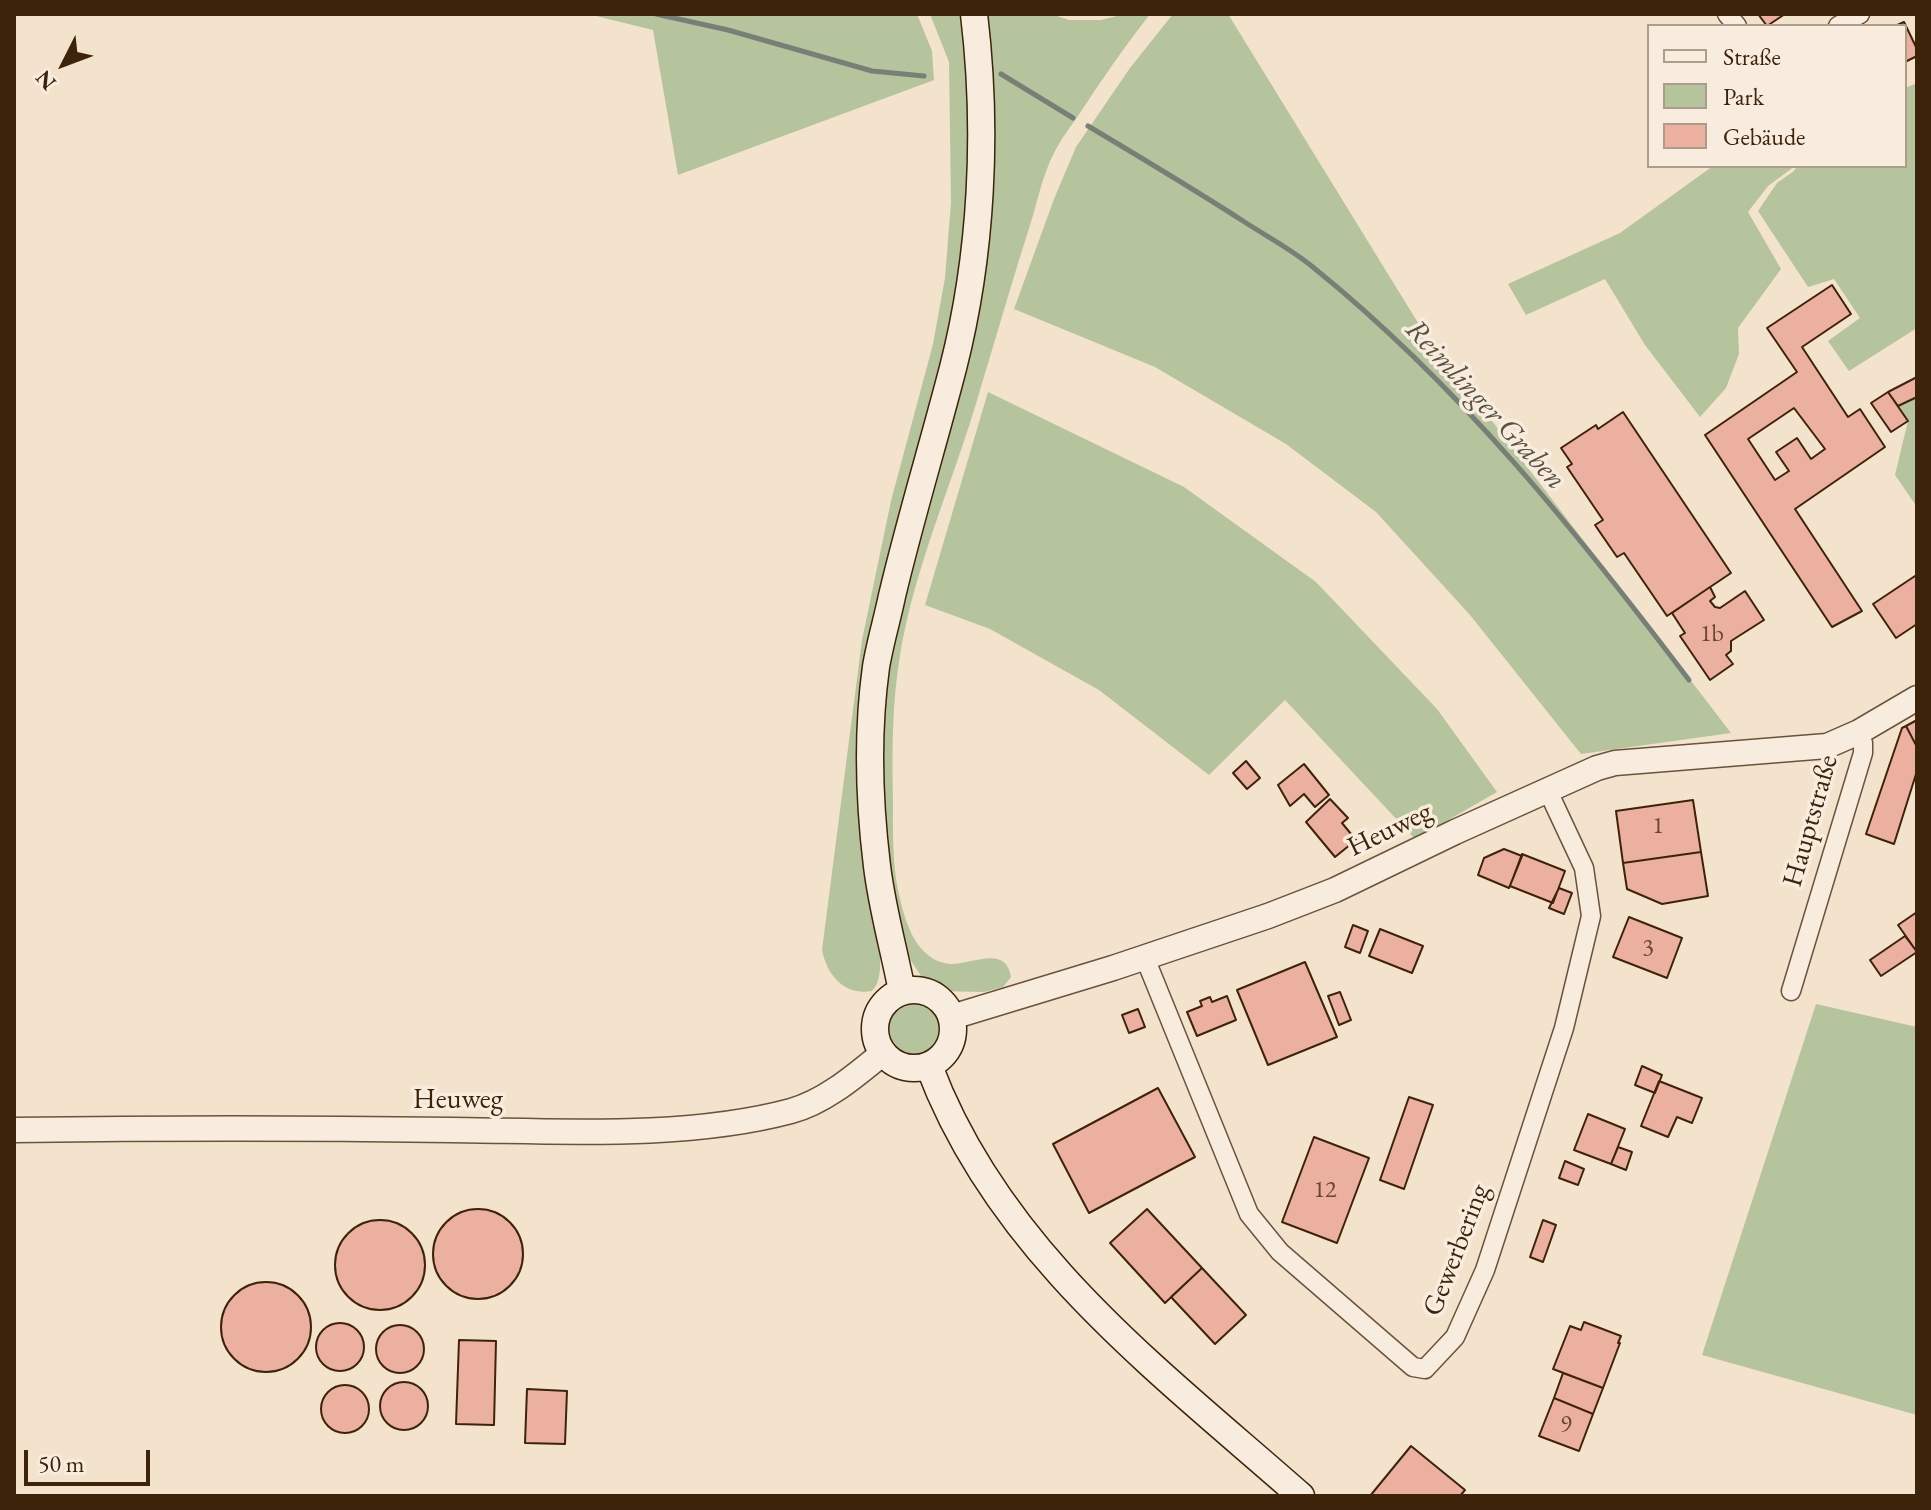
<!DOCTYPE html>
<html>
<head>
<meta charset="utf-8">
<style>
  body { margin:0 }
  #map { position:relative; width:1931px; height:1510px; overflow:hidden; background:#f3e2cc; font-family:"EB Garamond",serif }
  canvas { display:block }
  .frame { position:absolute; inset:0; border:16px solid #3d2309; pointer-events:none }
  .legend { position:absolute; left:1647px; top:24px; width:260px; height:144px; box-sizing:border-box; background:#f7ecde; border:2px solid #ad9c89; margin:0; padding:10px 14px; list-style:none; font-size:24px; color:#3d2309 }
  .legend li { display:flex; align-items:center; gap:16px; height:40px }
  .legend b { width:40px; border:2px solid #ad9c89 }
  .north { position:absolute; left:24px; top:24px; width:80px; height:80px; -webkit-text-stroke:6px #f7ecde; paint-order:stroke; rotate:228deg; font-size:22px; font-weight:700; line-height:32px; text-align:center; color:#3d2309 }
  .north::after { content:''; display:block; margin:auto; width:28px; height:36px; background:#3d2309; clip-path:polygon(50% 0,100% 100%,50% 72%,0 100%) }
  .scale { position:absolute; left:24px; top:1450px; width:126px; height:36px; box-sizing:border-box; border:4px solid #3d2309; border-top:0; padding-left:10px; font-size:24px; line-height:28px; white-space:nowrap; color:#3d2309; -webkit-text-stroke:6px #f7ecde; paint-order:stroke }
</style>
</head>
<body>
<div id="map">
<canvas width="1931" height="1510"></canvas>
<div class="frame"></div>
<ul class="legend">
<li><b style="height:10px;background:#f7ecde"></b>Straße</li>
<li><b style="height:22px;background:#b5c49d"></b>Park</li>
<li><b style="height:22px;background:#ebb0a0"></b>Gebäude</li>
</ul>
<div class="north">N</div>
<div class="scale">50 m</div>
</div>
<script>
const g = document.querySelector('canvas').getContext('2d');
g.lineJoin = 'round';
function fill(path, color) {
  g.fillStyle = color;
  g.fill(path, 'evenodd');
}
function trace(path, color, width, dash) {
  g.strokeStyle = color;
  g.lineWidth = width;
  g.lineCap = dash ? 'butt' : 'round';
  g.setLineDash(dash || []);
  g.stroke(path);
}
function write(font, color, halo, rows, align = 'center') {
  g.font = font + ' "EB Garamond",serif';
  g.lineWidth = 7;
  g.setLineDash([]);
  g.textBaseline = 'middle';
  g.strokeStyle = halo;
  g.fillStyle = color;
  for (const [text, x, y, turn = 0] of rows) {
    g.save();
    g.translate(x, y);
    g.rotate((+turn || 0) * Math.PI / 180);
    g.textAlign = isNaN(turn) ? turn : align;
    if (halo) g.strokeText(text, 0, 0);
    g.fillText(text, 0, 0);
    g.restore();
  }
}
fill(new Path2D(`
  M 588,14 L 917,14 L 932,51 L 934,80 L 678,175 L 653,30 Z
  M 930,14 L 963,14 L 971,90 L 970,154 L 960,274 L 945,354 L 894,548 L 871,903 C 875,925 889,975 872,991 C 844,996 827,975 822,950 L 862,640 L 891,501 L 933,344 L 945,278 L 951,202 L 949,62 Z
  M 981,14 L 1051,14 L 1069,20 L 1101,20 L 1125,14 L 1150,14 C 1125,46 1102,79 1080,113 C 1071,126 1061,139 1054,153 C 1043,174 1038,199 1031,222 C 1013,278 997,334 980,390 C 955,478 915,564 900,655 C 892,703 892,751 893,800 C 893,829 892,861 898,890 C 904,917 913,955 944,963 C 966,969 1005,941 1011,977 L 1003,987 L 984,992 L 940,991 L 925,982 L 904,950 L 885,856 L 882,719 L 893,643 L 962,363 Z
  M 1173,14 L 1228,14 L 1423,331 L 1731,733 L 1581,754 L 1470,615 L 1376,512 L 1286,444 L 1155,367 L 1014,309 L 1054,199 L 1076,147 L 1130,68 Z
  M 1917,83 L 1917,328 L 1849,371 L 1828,341 L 1860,318 L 1834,279 L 1808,287 L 1758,211 L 1777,183 L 1794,171 L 1797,166 L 1905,166 L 1905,88 Z
  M 1713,166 L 1795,166 L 1768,186 L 1748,212 L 1781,269 L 1738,328 L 1739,354 L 1726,388 L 1700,417 L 1645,345 L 1605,279 L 1526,315 L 1508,284 L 1620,233 Z
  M 988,392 L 1184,487 L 1316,582 L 1437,709 L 1497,792 L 1415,839 L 1285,700 L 1209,775 L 1099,690 L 990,629 L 925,605 Z
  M 1917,397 L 1917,507 L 1895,475 L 1908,421 L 1898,406 Z
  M885 1030a29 29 0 1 1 58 0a29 29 0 1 1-58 0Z
  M 1816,1004 L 1917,1027 L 1917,1415 L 1702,1355 Z`), '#b5c49d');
trace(new Path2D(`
  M 656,14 L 728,30 L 872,71 L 924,76
  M 1001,74 L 1073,118
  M 1088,126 C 1140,157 1192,188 1243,221 C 1266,236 1293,250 1314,268 C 1460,386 1576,531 1689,680`), '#777f76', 5);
const building = new Path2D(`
  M 1758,14 L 1785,14 L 1767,26 Z
  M 1904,22 L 1917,49 L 1917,56 L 1905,62 L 1905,26 L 1895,26 Z
  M 1832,285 L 1851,314 L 1802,347 L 1848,417 L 1860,409 L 1885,447 L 1795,509 L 1862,611 L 1832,627 L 1705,435 L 1797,372 L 1767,328 ZM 1794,408 L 1825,449 L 1811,459 L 1797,438 L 1776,452 L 1789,471 L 1775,480 L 1748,439 Z
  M 1917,377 L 1917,397 L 1898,406 L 1888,392 Z
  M 1888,392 L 1908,421 L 1891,432 L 1871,403 Z
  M 1623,412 L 1731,573 L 1667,616 L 1624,553 L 1617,557 L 1595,525 L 1603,520 L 1567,467 L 1572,464 L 1561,448 L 1596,425 L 1598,429 Z
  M 1915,576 L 1917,579 L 1917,624 L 1896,638 L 1873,604 Z
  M 1710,587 L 1715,597 L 1710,601 L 1715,607 L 1720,608 L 1745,591 L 1764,620 L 1731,641 L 1731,651 L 1726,655 L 1733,664 L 1710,680 L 1680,636 L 1685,633 L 1672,613 Z
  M 1917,720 L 1917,747 L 1906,726 Z
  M 1906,726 L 1917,747 L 1917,771 L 1894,844 L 1866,834 L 1902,728 Z
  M 1246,761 L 1260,778 L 1247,789 L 1233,773 Z
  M 1304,764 L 1329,795 L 1315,807 L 1304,794 L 1290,806 L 1278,785 Z
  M 1330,799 L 1348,818 L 1342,823 L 1356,840 L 1335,857 L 1306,822 Z
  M 1693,800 L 1701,852 L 1623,863 L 1616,811 Z
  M 1504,849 L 1522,856 L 1509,888 L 1478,875 L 1484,858 Z
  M 1701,852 L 1708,896 L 1662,904 L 1627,889 L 1623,863 Z
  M 1522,854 L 1565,871 L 1553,903 L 1510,886 Z
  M 1559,888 L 1572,893 L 1564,914 L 1549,908 Z
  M 1917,912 L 1917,952 L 1898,925 Z
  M 1629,917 L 1682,938 L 1667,978 L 1613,957 Z
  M 1353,925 L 1368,931 L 1360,953 L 1345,947 Z
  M 1380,929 L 1423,946 L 1412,973 L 1369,956 Z
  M 1905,936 L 1917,952 L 1881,976 L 1870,960 Z
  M 1305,962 L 1337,1037 L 1268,1065 L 1237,990 Z
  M 1340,992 L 1351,1020 L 1339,1025 L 1328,996 Z
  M 1227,996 L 1236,1020 L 1197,1036 L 1187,1012 L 1202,1006 L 1200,1001 L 1210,997 L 1212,1002 Z
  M 1138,1009 L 1145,1027 L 1129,1033 L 1122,1015 Z
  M 1642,1066 L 1662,1075 L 1655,1093 L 1635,1085 Z
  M 1659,1081 L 1702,1098 L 1692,1123 L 1677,1117 L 1668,1137 L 1641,1126 Z
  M 1158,1088 L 1195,1157 L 1089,1213 L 1053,1144 Z
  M 1409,1097 L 1433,1105 L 1404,1189 L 1380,1180 Z
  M 1588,1114 L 1625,1129 L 1611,1164 L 1574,1150 Z
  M 1314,1137 L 1369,1158 L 1337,1243 L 1282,1222 Z
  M 1618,1147 L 1632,1152 L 1626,1170 L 1611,1164 Z
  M 1565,1161 L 1584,1169 L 1578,1185 L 1559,1178 Z
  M 1147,1209 L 1202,1268 L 1165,1303 L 1110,1243 Z
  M433 1254a45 45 0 1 1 90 0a45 45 0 1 1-90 0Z
  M335 1265a45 45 0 1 1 90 0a45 45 0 1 1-90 0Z
  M 1543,1220 L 1556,1225 L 1543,1262 L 1530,1257 Z
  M 1202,1268 L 1246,1315 L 1215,1344 L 1171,1297 Z
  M221 1327a45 45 0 1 1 90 0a45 45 0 1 1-90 0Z
  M 1584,1322 L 1621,1336 L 1618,1343 L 1620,1343 L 1603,1388 L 1553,1369 L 1570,1326 L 1581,1330 Z
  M316 1347a24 24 0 1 1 48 0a24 24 0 1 1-48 0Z
  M376 1349a24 24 0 1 1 48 0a24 24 0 1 1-48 0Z
  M 459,1340 L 496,1341 L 494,1425 L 456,1424 Z
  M 1563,1373 L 1603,1388 L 1593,1414 L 1554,1398 Z
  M380 1406a24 24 0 1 1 48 0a24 24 0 1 1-48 0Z
  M321 1409a24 24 0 1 1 48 0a24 24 0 1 1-48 0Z
  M 527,1389 L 567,1391 L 565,1444 L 525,1443 Z
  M 1554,1398 L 1593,1414 L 1579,1451 L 1539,1436 Z
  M 1411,1446 L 1465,1490 L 1460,1496 L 1370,1496 Z`);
fill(building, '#ebb0a0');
trace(building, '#3d2309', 2);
const minor = new Path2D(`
  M 1727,14 L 1737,26
  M 1838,26 L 1860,14
  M 1145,958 L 1249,1214 L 1280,1252 L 1413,1367 L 1425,1369 L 1455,1337 L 1485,1270 L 1564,1028 L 1591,916 L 1584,868 L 1547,789
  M 1791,991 L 1863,753 L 1863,743 L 1859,732`);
const tertiary = new Path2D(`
  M 952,1017 L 1113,968 L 1268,916 L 1335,890 L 1455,832 L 1597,768 L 1615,763 L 1827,746 L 1859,732 L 1917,698
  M 14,1130 C 160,1128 306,1128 452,1130 C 559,1131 687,1139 791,1111 C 825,1102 856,1075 883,1053`);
const secondary = new Path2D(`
  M875 1029a39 39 0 1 1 78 0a39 39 0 1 1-78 0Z
  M 902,991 C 894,950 882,908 877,866 C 869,801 867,732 876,667 C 880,643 887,620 892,596 C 910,520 933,445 953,368 C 982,255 988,130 974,14
  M 929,1066 C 998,1251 1158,1370 1301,1496`);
trace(minor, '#6a533a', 21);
trace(tertiary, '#6a533a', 27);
trace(secondary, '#3d2309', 29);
trace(minor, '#f7ecde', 18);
trace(tertiary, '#f7ecde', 24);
trace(secondary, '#f7ecde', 26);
write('24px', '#68462f', null, [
  ["1b",1712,634],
  ["1",1658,826],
  ["3",1648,948],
  ["12",1325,1190],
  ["9",1566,1425]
]);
write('28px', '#3d2309', '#f7ecde', [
  ["Hauptstraße",1811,821,-74],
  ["Heuweg",1390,830,-26],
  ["Heuweg",458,1100],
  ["Gewerbering",1457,1250,-69]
]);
write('italic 30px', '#5a5140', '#f7ecde', [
  ["Reimlinger Graben",1485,405,47]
]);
</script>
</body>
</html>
